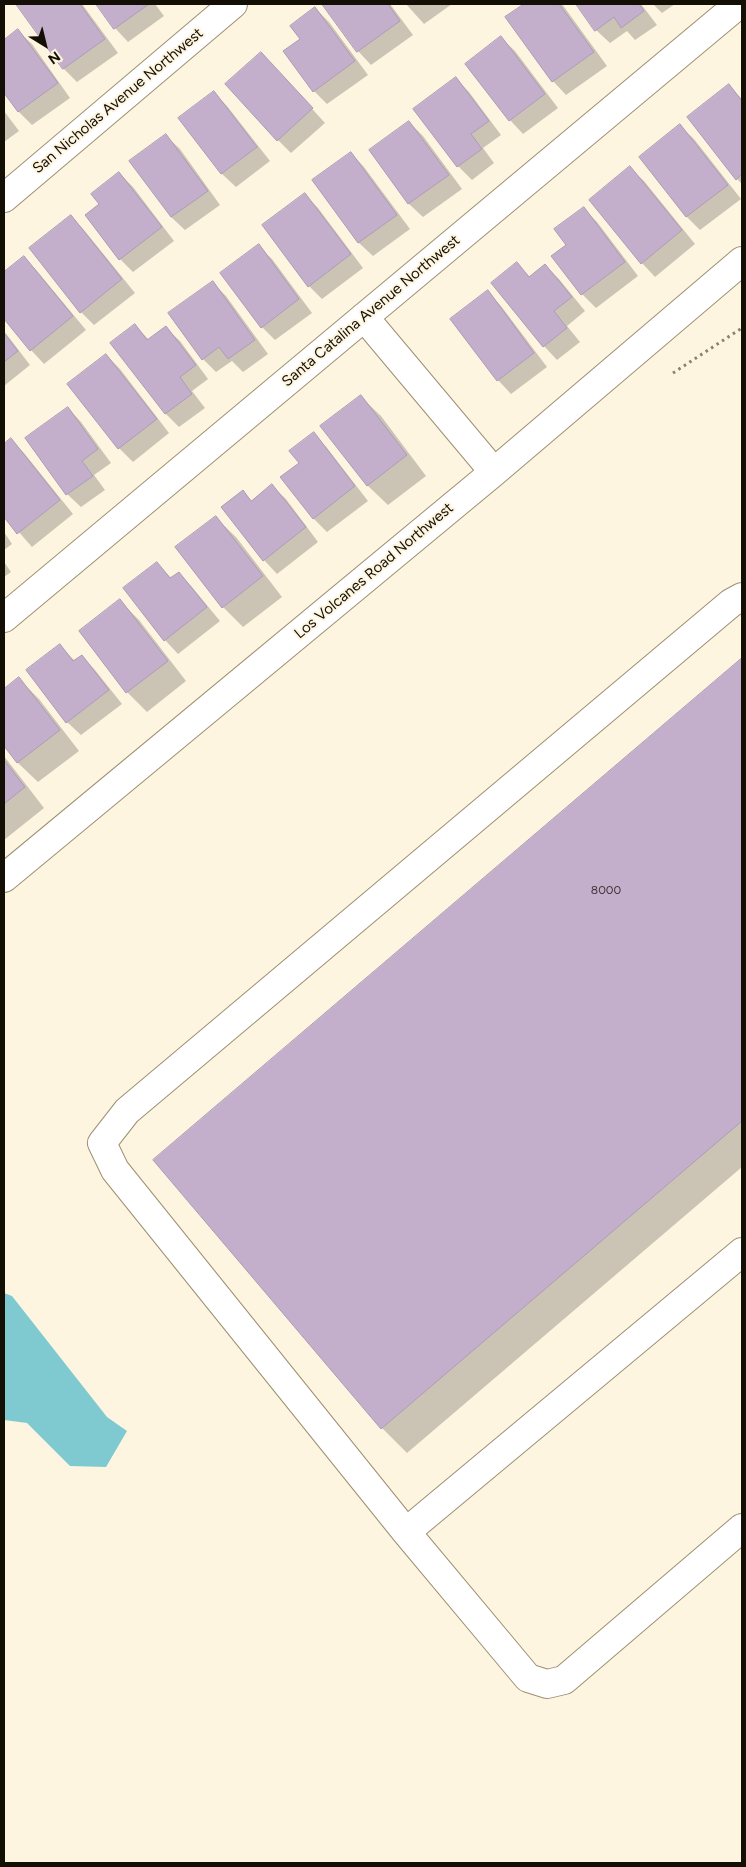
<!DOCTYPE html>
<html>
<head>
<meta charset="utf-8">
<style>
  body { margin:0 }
  #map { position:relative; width:746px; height:1867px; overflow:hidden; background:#fef5e1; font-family:Figtree,sans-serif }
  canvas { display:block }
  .frame { position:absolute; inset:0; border:5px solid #140f05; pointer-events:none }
  .north { position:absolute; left:20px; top:20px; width:50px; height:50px; -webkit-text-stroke:4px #fef5e1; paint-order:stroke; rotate:144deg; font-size:14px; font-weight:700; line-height:20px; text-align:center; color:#140f05 }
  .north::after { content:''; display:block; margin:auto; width:18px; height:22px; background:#140f05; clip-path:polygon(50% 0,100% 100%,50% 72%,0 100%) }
</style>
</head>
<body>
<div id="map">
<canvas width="746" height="1867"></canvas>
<div class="frame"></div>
<div class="north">N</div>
</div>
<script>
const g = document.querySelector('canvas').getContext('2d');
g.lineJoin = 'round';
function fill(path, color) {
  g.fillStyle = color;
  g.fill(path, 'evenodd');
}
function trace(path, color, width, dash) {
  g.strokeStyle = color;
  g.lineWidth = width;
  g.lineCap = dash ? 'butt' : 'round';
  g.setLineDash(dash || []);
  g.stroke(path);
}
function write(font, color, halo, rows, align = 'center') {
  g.font = font + ' Figtree,sans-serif';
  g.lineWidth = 4;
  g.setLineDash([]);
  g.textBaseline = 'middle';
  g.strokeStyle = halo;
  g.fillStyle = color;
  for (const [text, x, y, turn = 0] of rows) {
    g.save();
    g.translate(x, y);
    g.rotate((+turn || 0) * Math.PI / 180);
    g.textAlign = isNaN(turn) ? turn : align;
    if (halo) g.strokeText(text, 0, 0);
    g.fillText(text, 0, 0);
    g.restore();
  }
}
fill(new Path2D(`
  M 4,1293 L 12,1296 L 107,1417 L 127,1431 L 106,1467 L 70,1466 L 27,1423 L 4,1420 Z`), '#7fcad1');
fill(new Path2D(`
  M 19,4 L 82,4 L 118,53 L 77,82 L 64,69 L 18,5 Z
  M 97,4 L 155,4 L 164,16 L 128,42 L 115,28 Z
  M 323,4 L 390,4 L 413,35 L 371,65 L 358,51 Z
  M 406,4 L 452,4 L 424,24 Z
  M 526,4 L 562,4 L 607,66 L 566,95 L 553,81 L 507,18 Z
  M 578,4 L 641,4 L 657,25 L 635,40 L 627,31 L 610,43 L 596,30 Z
  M 653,4 L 675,4 L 662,13 Z
  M 315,8 L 329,22 L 368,75 L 327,104 L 314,91 L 301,40 Z
  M 18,31 L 32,44 L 70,98 L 32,125 L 19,112 L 4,91 L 4,41 Z
  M 501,38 L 515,51 L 558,108 L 523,134 L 510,120 Z
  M 274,67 L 325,123 L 291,153 L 278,140 Z
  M 456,79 L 469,92 L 501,135 L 483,148 L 494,163 L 472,180 L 458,166 L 415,109 Z
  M 729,86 L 742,99 L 742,184 L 737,179 Z
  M 214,93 L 227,106 L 270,161 L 236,187 L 222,174 L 180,118 Z
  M 4,111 L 19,131 L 4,142 Z
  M 409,122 L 423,136 L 462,189 L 423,217 L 409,204 L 371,150 Z
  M 680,126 L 694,139 L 741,199 L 700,230 L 687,217 L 640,157 Z
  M 166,136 L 180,149 L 220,205 L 185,230 L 171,217 Z
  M 351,153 L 364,167 L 410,229 L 373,256 L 359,243 L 314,180 Z
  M 630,168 L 644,181 L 695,244 L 655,277 L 642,263 Z
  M 119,173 L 133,187 L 174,241 L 133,272 L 120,259 Z
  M 305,195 L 318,208 L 363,268 L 322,299 L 309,286 Z
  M 584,209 L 597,222 L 638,276 L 596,308 L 582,294 L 553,256 L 568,245 Z
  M 71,216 L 84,230 L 135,293 L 94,325 L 81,312 Z
  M 258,246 L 272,259 L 312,313 L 275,340 L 262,327 Z
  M 24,258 L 37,271 L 86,330 L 44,364 L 31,350 L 4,317 L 4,274 Z
  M 517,264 L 530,277 L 545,265 L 559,279 L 585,311 L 567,326 L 580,342 L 557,360 L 544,346 Z
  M 213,283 L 226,296 L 268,354 L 243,372 L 232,361 L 216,372 L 203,359 Z
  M 488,292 L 501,306 L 547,367 L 511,394 L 498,380 Z
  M 135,325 L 149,340 L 166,328 L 180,341 L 208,379 L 192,391 L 205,408 L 179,427 L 166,414 L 112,343 Z
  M 4,331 L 30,365 L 4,386 Z
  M 106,355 L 120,369 L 169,433 L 133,462 L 119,448 L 69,384 Z
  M 361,397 L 381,416 L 426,476 L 388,505 L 368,486 L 322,426 Z
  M 68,408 L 81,422 L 111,463 L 94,475 L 105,490 L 81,507 L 67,494 Z
  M 314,434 L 327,448 L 368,501 L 327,532 L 314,519 L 282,477 L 300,463 Z
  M 11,440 L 24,453 L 73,514 L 32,547 L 4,515 L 4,445 Z
  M 272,486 L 286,499 L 318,542 L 277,574 L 264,560 L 243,492 L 252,501 Z
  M 216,518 L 236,537 L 282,597 L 243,627 L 223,607 Z
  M 4,532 L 12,544 L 4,550 Z
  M 4,562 L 11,572 L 4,577 Z
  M 157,563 L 172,579 L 179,573 L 192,587 L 220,621 L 178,654 L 165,640 Z
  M 120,601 L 139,620 L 186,681 L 147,712 L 127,692 Z
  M 60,646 L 75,661 L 82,656 L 95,670 L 122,704 L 81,735 L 67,722 Z
  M 742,660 L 742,1167 L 407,1453 L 382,1428 L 154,1160 Z
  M 19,679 L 39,699 L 79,751 L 38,782 L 18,763 L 4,744 L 4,691 Z
  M 4,756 L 44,808 L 4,840 Z`), '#0003');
const building = new Path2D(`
  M 16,4 L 80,4 L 105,39 L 63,69 Z
  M 96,4 L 149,4 L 114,29 Z
  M 322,4 L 388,4 L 400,21 L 357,52 Z
  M 524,4 L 559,4 L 594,52 L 552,82 L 505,17 Z
  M 576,4 L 639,4 L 644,11 L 621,28 L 614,17 L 595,31 Z
  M 315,7 L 355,61 L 313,92 L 283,51 L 300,39 L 290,26 Z
  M 18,29 L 58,83 L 18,112 L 4,93 L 4,40 Z
  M 501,36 L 545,94 L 509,121 L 465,64 Z
  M 261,52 L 313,108 L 277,141 L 225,84 Z
  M 456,77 L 489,121 L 471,134 L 482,149 L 457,167 L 413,109 Z
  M 729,84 L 742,101 L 742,174 L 736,180 L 687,117 Z
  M 214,91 L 257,147 L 221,174 L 178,118 Z
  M 409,121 L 449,175 L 408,204 L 369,150 Z
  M 680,124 L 728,185 L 686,217 L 639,157 Z
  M 166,134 L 208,191 L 171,217 L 129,161 Z
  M 351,152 L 397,215 L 358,243 L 312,180 Z
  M 630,166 L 682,230 L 641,264 L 589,200 Z
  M 119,172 L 162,227 L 119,260 L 85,215 L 99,204 L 91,194 Z
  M 305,193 L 351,254 L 308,287 L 262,225 Z
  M 584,207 L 625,262 L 581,295 L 551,256 L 566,245 L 554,229 Z
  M 71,215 L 122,279 L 80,313 L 29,248 Z
  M 259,244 L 299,299 L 261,328 L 220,273 Z
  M 24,256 L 73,316 L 30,351 L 4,319 L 4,272 Z
  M 517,262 L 529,277 L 545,264 L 572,297 L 554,311 L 567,328 L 543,347 L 491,283 Z
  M 213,281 L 255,340 L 228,359 L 219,347 L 202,360 L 168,313 Z
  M 488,290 L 534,353 L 497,381 L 450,319 Z
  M 135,324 L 147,340 L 166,326 L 196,365 L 180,377 L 192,394 L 165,414 L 110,343 Z
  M 4,333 L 18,351 L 4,362 Z
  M 106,354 L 157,419 L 118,449 L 67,384 Z
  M 361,395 L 407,455 L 367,486 L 320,426 Z
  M 68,407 L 98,449 L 82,461 L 93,476 L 66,495 L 25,438 Z
  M 314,432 L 355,486 L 313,519 L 280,477 L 299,463 L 289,451 Z
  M 11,438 L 60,500 L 17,534 L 4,517 L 4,444 Z
  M 272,484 L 306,527 L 263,561 L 221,507 L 243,490 L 251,501 Z
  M 216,516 L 263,576 L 222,608 L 175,547 Z
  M 157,562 L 170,578 L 179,572 L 207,607 L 164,641 L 123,588 Z
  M 120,599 L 168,661 L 126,693 L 79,631 Z
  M 60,644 L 73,661 L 82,655 L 109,690 L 66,723 L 26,670 Z
  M 742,658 L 742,1121 L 381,1429 L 153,1160 Z
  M 19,677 L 60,730 L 17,763 L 4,746 L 4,689 Z
  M 4,760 L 25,787 L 4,804 Z`);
fill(building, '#c3afcc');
trace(building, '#ad9ab5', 1);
const minor = new Path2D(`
  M 4,198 L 233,4
  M 364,317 L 494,472
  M 742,597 L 731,603 L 127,1111 L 102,1143 L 115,1170 L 406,1532 L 528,1678 L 547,1684 L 564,1680 L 742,1528
  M 4,618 L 739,4
  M 4,878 L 494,472 L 742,261
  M 406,1532 L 742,1252`);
trace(minor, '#9e8f72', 30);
trace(new Path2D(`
  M 673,373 L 742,328`), '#888172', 3, [2.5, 4]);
trace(minor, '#fff', 28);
write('12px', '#403737', null, [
  ["8000",606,890]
]);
write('15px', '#140f05', '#fef5e1', [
  ["San Nicholas Avenue Northwest",118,101,-40],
  ["Santa Catalina Avenue Northwest",371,311,-40],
  ["Los Volcanes Road Northwest",374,571,-40]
]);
</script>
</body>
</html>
